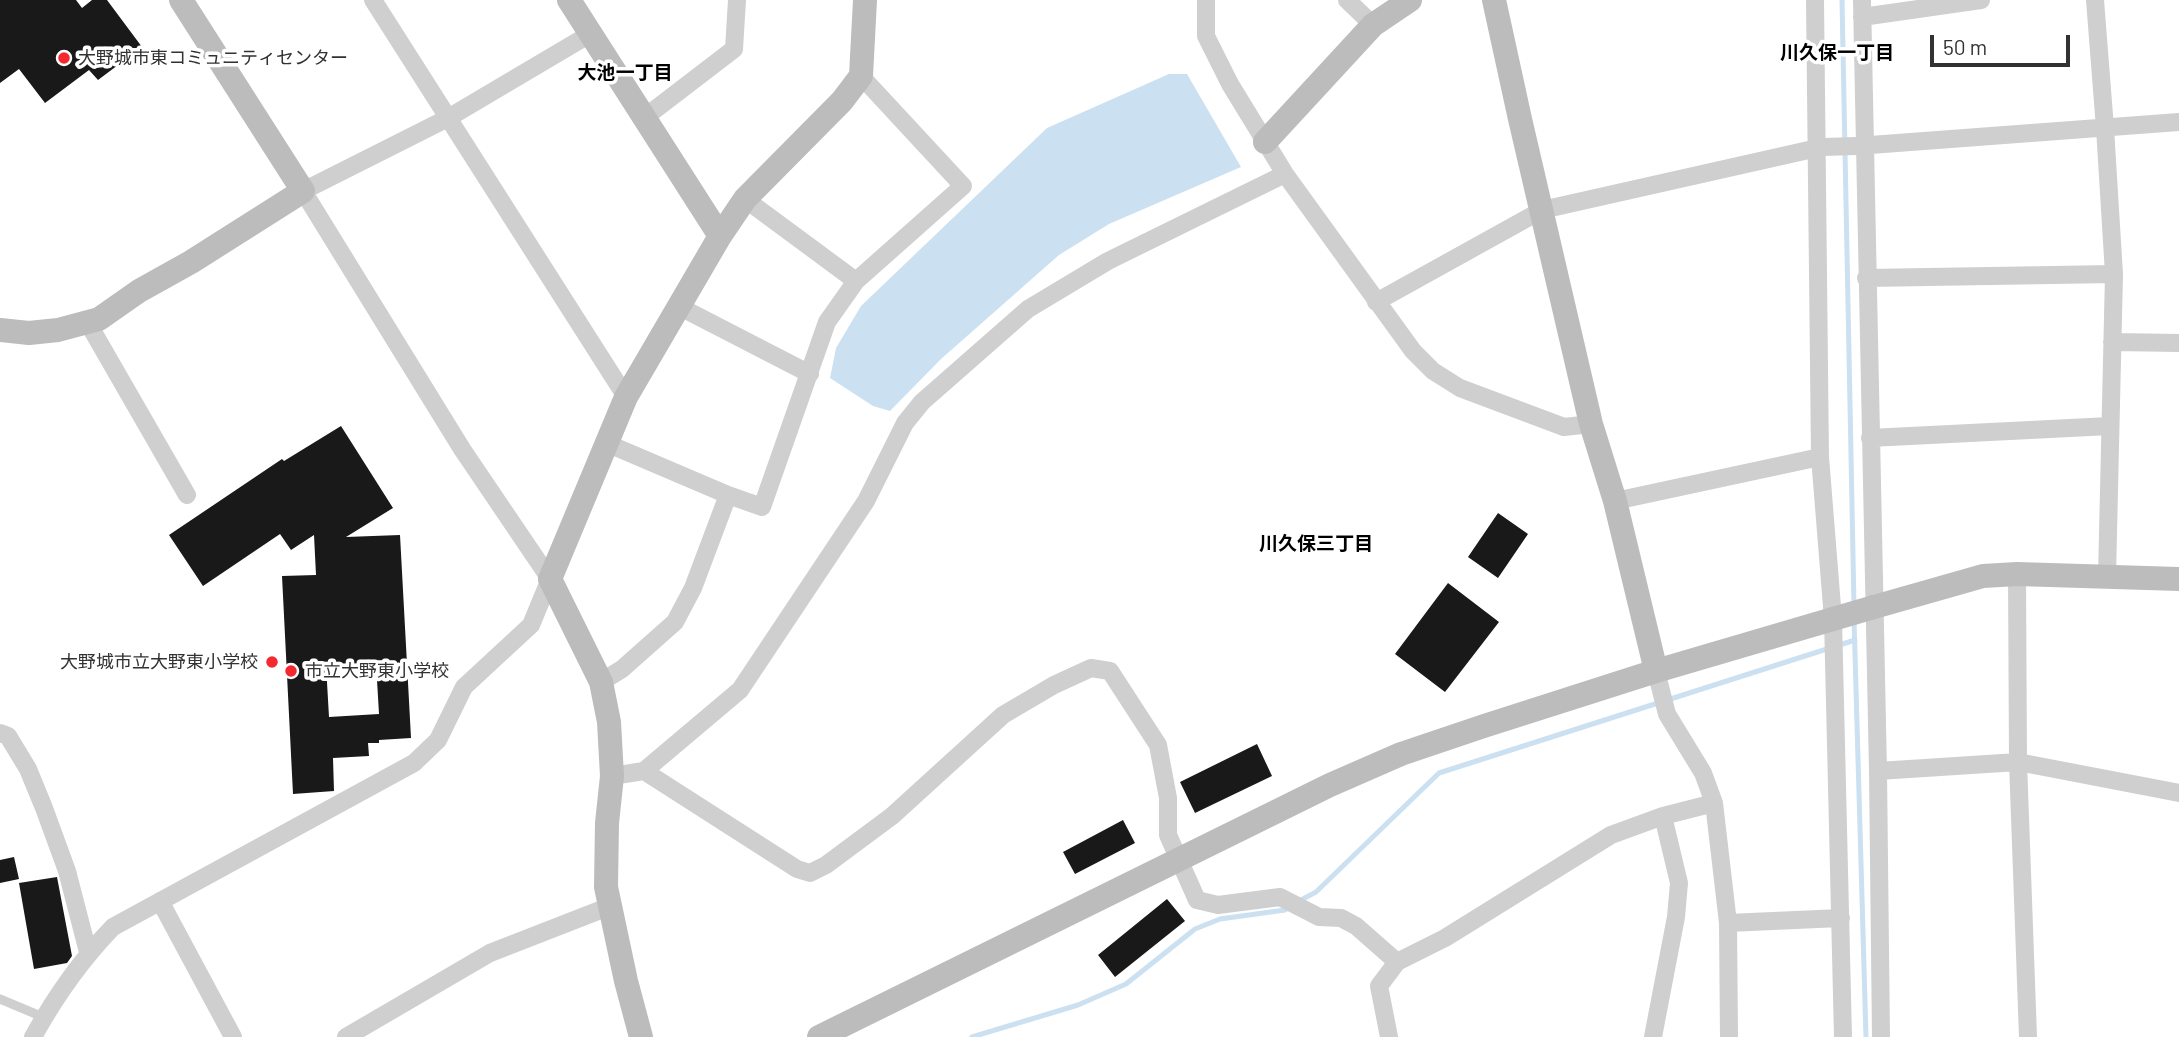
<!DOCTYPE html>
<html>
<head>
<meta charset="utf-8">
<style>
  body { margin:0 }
  #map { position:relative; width:2179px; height:1037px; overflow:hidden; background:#fff; font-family:Barlow,sans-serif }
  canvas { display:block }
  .scale { position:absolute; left:1930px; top:35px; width:140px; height:32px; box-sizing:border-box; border:4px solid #323232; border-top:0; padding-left:9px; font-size:21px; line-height:24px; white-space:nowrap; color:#323232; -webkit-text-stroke:5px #fff; paint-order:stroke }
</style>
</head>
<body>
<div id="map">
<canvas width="2179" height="1037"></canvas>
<div class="scale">50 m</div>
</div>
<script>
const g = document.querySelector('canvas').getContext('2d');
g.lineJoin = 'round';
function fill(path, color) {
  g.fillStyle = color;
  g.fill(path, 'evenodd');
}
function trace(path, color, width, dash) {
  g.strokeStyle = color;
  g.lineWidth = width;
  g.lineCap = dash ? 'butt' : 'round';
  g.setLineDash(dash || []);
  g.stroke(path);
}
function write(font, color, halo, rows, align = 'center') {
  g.font = font + ' Barlow,"Noto Sans JP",sans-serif';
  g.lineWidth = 7;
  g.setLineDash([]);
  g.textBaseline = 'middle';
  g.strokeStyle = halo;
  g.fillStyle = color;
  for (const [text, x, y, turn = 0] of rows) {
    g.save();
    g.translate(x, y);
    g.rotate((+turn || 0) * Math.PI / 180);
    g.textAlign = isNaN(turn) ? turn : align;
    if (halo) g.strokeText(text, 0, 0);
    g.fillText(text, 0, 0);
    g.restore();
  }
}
fill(new Path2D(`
  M 1169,74 L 1187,74 L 1241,167 L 1109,224 L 1059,255 L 941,359 L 890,411 L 873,406 L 830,378 L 836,348 L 861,306 L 1047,128 Z`), '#cbe0f0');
trace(new Path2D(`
  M 1842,0 L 1854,606
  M 1854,619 L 1866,1037
  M 1299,901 L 1316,892 L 1439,773 L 1855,640
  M 972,1037 L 1078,1005 L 1126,984 L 1195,929 L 1220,919 L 1285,910 L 1290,906`), '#cbe0f0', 5);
fill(new Path2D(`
  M 0,0 L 76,0 L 82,8 L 92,0 L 107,0 L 142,47 L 98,80 L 89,70 L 45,103 L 19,69 L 0,83 Z
  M 341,426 L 393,508 L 346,537 L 400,535 L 411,738 L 379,740 L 379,743 L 368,743 L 369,756 L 333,758 L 334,791 L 293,794 L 282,576 L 316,575 L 314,535 L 291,550 L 280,534 L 203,586 L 169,535 L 282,459 L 284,461 ZM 376,663 L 379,714 L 329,717 L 326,665 Z
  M 1498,513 L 1528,534 L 1498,578 L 1468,557 Z
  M 1448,583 L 1499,622 L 1445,692 L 1395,654 Z
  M 1257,744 L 1272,776 L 1195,813 L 1180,782 Z
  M 1123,820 L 1135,843 L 1075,874 L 1063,852 Z
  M 14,857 L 19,879 L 0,883 L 0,860 Z
  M 57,877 L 72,956 L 67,963 L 34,969 L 19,883 Z
  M 1167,899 L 1185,921 L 1115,977 L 1098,955 Z`), '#191919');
trace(new Path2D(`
  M 0,999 L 43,1017`), '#cfcfcf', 9);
trace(new Path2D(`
  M 373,0 L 626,397
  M 1206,0 L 1206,36 L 1230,84 L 1285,174 L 1413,351 L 1433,371 L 1460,388 L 1564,427 L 1591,424
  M 1347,0 L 1373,25
  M 1815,0 L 1820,457 L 1833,619 L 1843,1037
  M 1862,0 L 1878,771 L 1881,1037
  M 2095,0 L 2105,128 L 2114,274 L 2107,577
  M 1862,17 L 1981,0
  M 644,118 L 734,49 L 737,0
  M 1857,146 L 2179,122
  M 745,199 L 856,281
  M 1866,278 L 2114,274
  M 1376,302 L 1542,210 L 1822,147
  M 680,307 L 810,374
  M 88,323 L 187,495
  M 2112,342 L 2179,343
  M 1870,438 L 2110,426
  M 606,443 L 728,495
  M 1615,501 L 1820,457
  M 2017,574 L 2018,762 L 2028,1037
  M 1656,671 L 1667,714 L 1703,773 L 1714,803 L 1728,923 L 1729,1037
  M 601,682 L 622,669 L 675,622 L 693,588 L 728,495 L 762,507 L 827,322 L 856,281 L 963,186 L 861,76
  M 0,733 L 8,736 L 28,769 L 44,808 L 67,871 L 88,952
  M 644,771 L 797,869 L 810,873 L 826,865 L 892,816 L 1003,715 L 1054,685 L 1091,668 L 1110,671 L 1158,745 L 1168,798 L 1168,835 L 1197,900 L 1218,905 L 1280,897 L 1319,917 L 1341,918 L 1356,926 L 1397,962
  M 1878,771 L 2018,762 L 2179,793
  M 612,776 L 644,771 L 740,690 L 866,501 L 905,423 L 922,402 L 1028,309 L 1108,261 L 1285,174
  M 160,901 L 233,1037
  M 1728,923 L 1841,918
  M 33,1037 C 55,997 81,960 113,927 L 414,763 L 438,740 L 464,687 L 531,625 L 550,579 L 462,449 L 303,191 L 448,118 L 590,34
  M 346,1037 L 490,953 L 608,907
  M 1389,1037 L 1379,986 L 1397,962 L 1445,938 L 1611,835 L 1663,816 L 1714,803
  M 1653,1037 L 1676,917 L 1679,883 L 1663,816`), '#cfcfcf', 18);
trace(new Path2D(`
  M 569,0 L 720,236
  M 1494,0 L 1520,119 L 1591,424 L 1615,501 L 1656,671
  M 1265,142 L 1373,25 L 1410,0
  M 0,330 L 29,333 L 58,330 L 99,319 L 139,291 L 191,262 L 303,191 L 181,0
  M 1874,607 L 1983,576 L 2017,574 L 2179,579
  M 641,1037 L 626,981 L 606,887 L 607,823 L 612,776 L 609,722 L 601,682 L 550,579 L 626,397 L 720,236 L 745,199 L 842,101 L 861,76 L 865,0
  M 819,1037 L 1330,785 L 1401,754 L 1484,726 L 1656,671 L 1833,619`), '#bcbcbc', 24);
trace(new Path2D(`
  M 1822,147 L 1857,146`), '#cfcfcf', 18);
trace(new Path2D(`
  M 1833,619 L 1874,607`), '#bcbcbc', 24);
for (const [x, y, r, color] of [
  [64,58,7,"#f3292f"],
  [272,662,7,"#f3292f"],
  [291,671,7,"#f3292f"]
]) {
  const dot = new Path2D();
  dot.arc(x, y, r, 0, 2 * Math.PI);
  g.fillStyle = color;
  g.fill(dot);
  trace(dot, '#fff', 2.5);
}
write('18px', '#323232', '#fff', [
  ["大野城市東コミュニティセンター",78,58],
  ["大野城市立大野東小学校",258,662,"right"],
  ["市立大野東小学校",305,671]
], 'left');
write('bold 19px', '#000', '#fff', [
  ["川久保一丁目",1837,53],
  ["大池一丁目",625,73],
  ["川久保三丁目",1316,544]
]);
</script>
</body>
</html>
